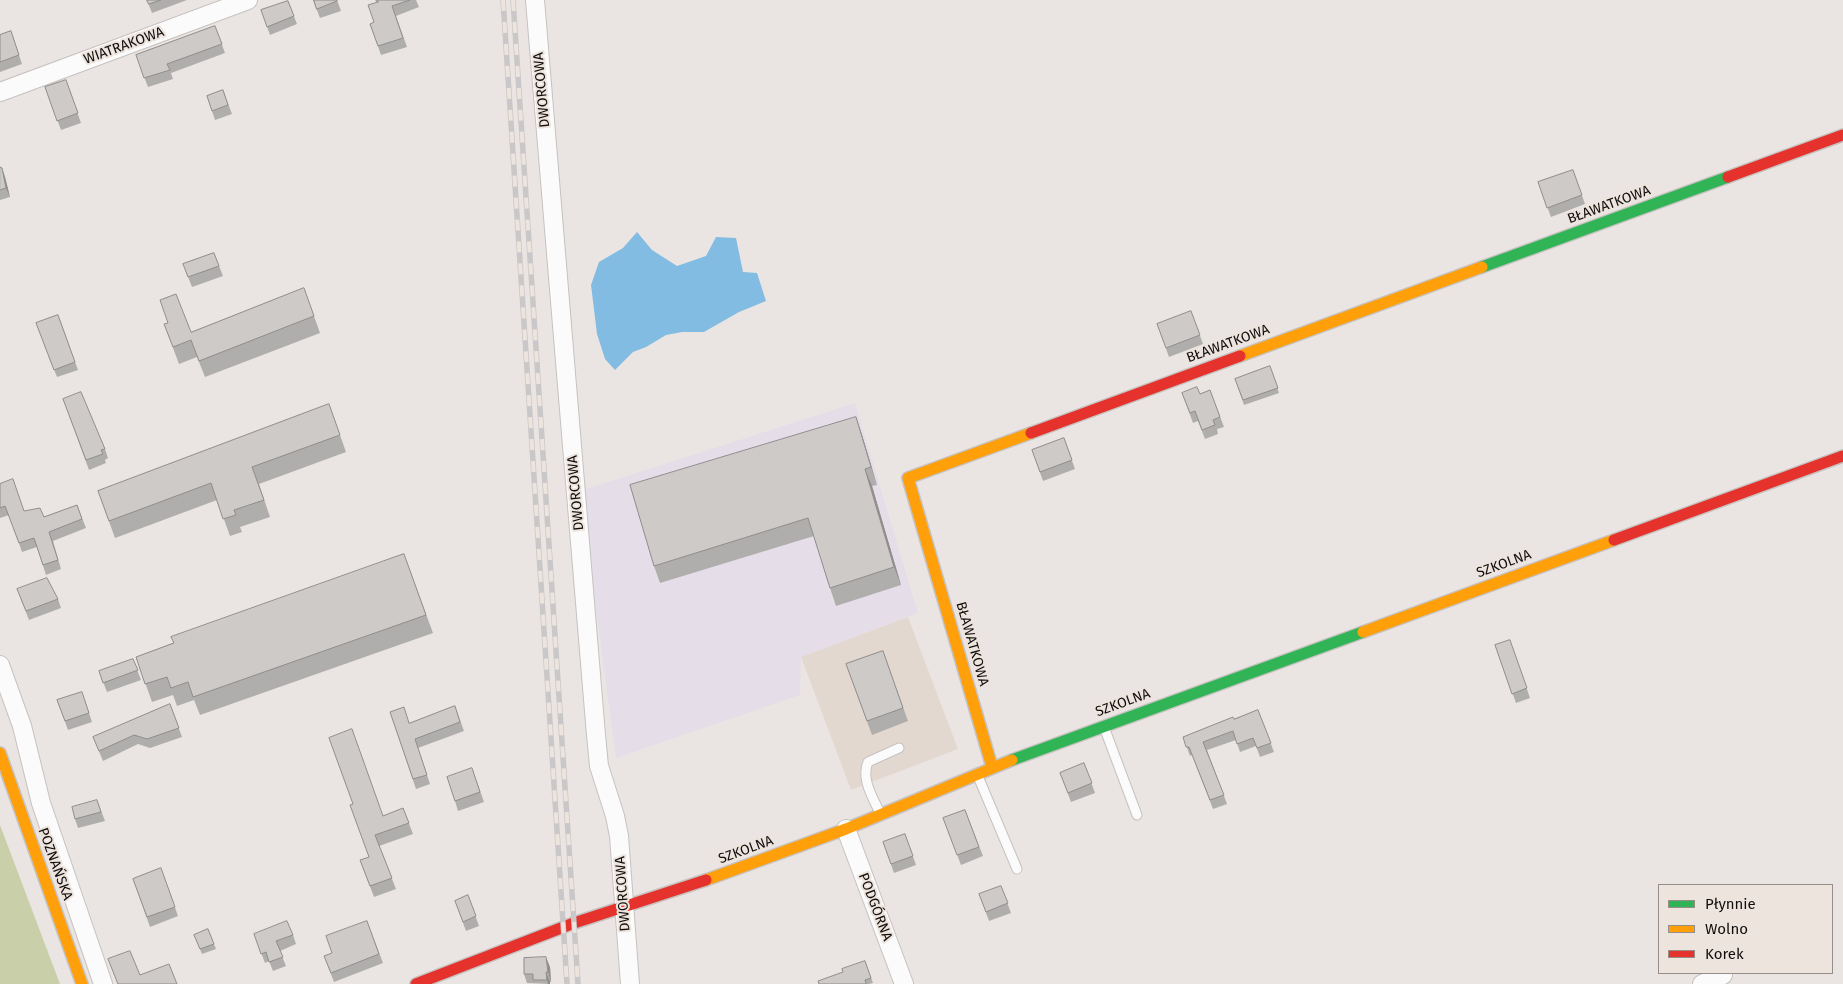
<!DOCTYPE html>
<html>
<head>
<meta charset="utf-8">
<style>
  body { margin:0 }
  #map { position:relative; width:1843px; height:984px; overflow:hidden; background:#eae5e2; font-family:"Fira Sans",sans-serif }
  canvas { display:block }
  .legend { position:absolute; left:1658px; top:884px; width:175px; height:90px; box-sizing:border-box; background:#ede4de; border:1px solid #958e8a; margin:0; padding:6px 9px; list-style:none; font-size:15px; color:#100d0b }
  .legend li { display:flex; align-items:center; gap:10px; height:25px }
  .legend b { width:25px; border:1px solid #958e8a }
</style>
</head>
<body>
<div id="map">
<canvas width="1843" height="984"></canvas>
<ul class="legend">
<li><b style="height:6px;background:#30b455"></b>Płynnie</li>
<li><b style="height:6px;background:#ff9f0a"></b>Wolno</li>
<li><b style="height:6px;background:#e5322d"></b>Korek</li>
</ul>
</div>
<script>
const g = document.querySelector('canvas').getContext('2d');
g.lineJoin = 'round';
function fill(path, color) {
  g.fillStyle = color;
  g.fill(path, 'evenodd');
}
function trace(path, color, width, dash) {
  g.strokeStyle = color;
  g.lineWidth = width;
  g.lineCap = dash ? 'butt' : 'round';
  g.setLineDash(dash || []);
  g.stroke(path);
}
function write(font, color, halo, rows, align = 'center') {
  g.font = font + ' "Fira Sans",sans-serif';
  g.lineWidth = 4;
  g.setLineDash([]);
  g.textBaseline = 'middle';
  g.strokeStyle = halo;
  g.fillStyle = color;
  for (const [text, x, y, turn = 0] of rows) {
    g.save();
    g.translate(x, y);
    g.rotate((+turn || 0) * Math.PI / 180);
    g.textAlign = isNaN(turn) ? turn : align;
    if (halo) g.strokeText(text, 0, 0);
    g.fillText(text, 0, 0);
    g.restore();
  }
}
fill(new Path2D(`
  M 855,403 L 918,613 L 801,657 L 800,695 L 616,758 L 580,491 Z`), '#e5dde8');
fill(new Path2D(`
  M 908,617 L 958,749 L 851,790 L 801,657 Z`), '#e2d8d0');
fill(new Path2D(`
  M 0,825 L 60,984 L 0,984 Z`), '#c9cfa9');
fill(new Path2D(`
  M 637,232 L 652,250 L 677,266 L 706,256 L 716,237 L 736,238 L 743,272 L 757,273 L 766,301 L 739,312 L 704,332 L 682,332 L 666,335 L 646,347 L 633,352 L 615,370 L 605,359 L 597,334 L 591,285 L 599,262 L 623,248 Z`), '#82bce2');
const lane = new Path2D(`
  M 1104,727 L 1137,815
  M 977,774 L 1017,869
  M 880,813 C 872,796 861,779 868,762 L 899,748`);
const street = new Path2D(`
  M 535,0 L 596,735 L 599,766 L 615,816 L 619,836 L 630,984
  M 0,92 L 248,0
  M 0,665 L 22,726 L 41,803 L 103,984
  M 846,829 L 904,984
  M 1702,984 L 1723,975`);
const fast = new Path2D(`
  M 1482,267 L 1728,177
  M 1012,760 L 1363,632`);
const slow = new Path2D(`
  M 1240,356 L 1482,267
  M 1363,632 L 1614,540
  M 0,753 L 82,984
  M 992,767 L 908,478 L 1031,433
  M 706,880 L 846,829 L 1012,760`);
const jam = new Path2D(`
  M 1728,177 L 1843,135
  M 1031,433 L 1240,356
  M 1614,540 L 1843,456
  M 416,984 L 574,923 L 706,880`);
trace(lane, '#c6c2c0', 11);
trace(street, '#c6c2c0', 20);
trace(fast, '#c6c2c0', 14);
trace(slow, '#c6c2c0', 14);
trace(jam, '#c6c2c0', 14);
trace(lane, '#fcfbfb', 9);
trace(street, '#fcfbfb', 18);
trace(fast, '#30b455', 11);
trace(slow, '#ff9f0a', 11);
trace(jam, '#e5322d', 11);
const rail = new Path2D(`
  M 503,0 L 567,984
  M 513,0 L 578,984`);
trace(rail, '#c9c7c7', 5.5);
trace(rail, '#ede4de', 4, [11]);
fill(new Path2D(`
  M 147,0 L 187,0 L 152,13 Z
  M 313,0 L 337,0 L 341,11 L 320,18 Z
  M 375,0 L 416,0 L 419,7 L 396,16 L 407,47 L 381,55 L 370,24 L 374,22 L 377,3 Z
  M 288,1 L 297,24 L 270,35 L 261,10 Z
  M 215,26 L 225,53 L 171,73 L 173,79 L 148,87 L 136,55 Z
  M 11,31 L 22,64 L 0,72 L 0,35 Z
  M 66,80 L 81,123 L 61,130 L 45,87 Z
  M 223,90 L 232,114 L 215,120 L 207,96 Z
  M 0,167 L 2,168 L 5,177 L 10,197 L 0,200 Z
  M 1573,170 L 1585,204 L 1551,217 L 1538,182 Z
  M 214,253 L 223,276 L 192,287 L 183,264 Z
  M 304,288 L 320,333 L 205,377 L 197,357 L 179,364 L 164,324 L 191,332 Z
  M 1191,311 L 1203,344 L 1169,357 L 1157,324 Z
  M 58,315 L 78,370 L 57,377 L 36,323 Z
  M 1270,366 L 1279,393 L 1244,405 L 1235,379 Z
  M 1210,390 L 1224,427 L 1217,429 L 1218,434 L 1205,439 L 1198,421 L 1193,423 L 1182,393 L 1200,394 Z
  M 63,399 L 105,449 L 108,458 L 105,460 L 106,463 L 89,470 Z
  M 329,404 L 346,452 L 259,484 L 270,517 L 240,527 L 242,532 L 230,536 L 217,500 L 115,538 L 98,491 Z
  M 856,417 L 862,435 L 877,485 L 872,486 L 901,585 L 836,606 L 830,588 L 814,536 L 660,583 L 654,566 Z
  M 1064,438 L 1075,469 L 1043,481 L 1032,450 Z
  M 0,484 L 24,511 L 44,517 L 77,505 L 86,528 L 53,541 L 61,569 L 46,575 L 37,547 L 22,552 L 9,515 L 0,518 Z
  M 404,554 L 433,633 L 200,715 L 194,700 L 177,706 L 173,695 L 152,702 L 136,657 Z
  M 17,589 L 58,599 L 61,608 L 29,620 Z
  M 1510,640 L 1530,698 L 1516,703 L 1495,645 Z
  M 883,651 L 908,721 L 872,735 L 846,664 Z
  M 133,659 L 141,680 L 107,692 L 99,671 Z
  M 82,692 L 92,722 L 68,730 L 57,700 Z
  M 170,704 L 182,737 L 150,748 L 138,744 L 103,761 L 93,737 Z
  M 455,706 L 464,731 L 418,748 L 430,784 L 416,789 L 390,712 L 410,723 Z
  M 1258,710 L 1274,752 L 1260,757 L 1256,746 L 1240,752 L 1236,740 L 1207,750 L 1227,804 L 1213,809 L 1192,755 L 1190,756 L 1183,737 Z
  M 1084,763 L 1095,793 L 1071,802 L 1060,773 Z
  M 472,768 L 484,802 L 458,811 L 455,801 Z
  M 97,800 L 105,821 L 78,828 L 75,819 Z
  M 353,804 L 383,816 L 403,808 L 413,834 L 379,846 L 396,889 L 374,897 L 360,860 L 369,857 Z
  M 965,810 L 983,856 L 961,865 L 943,818 Z
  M 905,834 L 916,865 L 894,873 L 883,842 Z
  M 161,868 L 178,916 L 150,927 L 133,879 Z
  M 1001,886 L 1011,913 L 989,921 L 979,894 Z
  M 468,895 L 479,926 L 466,931 L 455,901 Z
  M 367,921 L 383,963 L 334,982 L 324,956 L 332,953 Z
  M 208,929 L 216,949 L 202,954 L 194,935 Z
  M 254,934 L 293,935 L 296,944 L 280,951 L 286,966 L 273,971 L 269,961 L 265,963 Z
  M 865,961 L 873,983 L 869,984 L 819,984 Z
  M 550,967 L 551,982 L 550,982 L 550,984 L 527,983 L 524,974 Z`), '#b0aeac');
fill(new Path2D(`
  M 2,168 L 5,177 L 10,197 L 6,188 Z
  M 856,417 L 862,435 L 877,485 L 871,467 Z
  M 865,469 L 872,486 L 901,585 L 894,567 Z
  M 546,957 L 550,967 L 551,982 L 548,972 Z
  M 546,972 L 550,982 L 550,984 L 548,984 L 547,980 Z`), '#908d8c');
const building = new Path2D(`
  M 147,0 L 161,0 L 149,4 Z
  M 314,0 L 337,0 L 337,1 L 317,9 Z
  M 377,0 L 410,0 L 392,6 L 403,38 L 378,46 L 370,24 L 374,22 L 368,5 L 378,2 Z
  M 288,1 L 294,16 L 267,27 L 261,10 Z
  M 215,26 L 222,44 L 167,64 L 170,70 L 144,78 L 136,55 Z
  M 11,31 L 19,55 L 0,62 L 0,35 Z
  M 66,80 L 78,113 L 57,121 L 45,87 Z
  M 223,90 L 228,105 L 212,111 L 207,96 Z
  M 0,167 L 2,168 L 6,188 L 0,190 Z
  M 1573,170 L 1582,195 L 1547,208 L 1538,182 Z
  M 214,253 L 219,266 L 188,277 L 183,264 Z
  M 304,288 L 314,316 L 199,361 L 191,340 L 173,347 L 164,324 L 168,323 L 160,300 L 176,294 L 191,332 Z
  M 1191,311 L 1200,335 L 1166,348 L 1157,324 Z
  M 58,315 L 75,362 L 54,370 L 36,323 Z
  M 1270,366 L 1278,388 L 1243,400 L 1235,379 Z
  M 1197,387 L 1200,394 L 1210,390 L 1220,417 L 1213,420 L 1215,425 L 1202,430 L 1195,411 L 1190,413 L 1182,393 Z
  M 81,392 L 105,449 L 101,450 L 103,454 L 86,460 L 63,399 Z
  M 329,404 L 340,435 L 252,467 L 264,500 L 234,510 L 236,515 L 223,519 L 211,483 L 109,521 L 98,491 Z
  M 856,417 L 871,467 L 865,469 L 894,567 L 830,588 L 808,518 L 654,566 L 630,485 Z
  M 1064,438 L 1072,460 L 1040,472 L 1032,450 Z
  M 13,479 L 24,511 L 40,508 L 44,517 L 77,505 L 82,519 L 49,532 L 58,560 L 43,565 L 34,538 L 19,543 L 5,506 L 0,508 L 0,484 Z
  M 404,554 L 426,615 L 193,697 L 188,682 L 171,688 L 167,677 L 145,684 L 136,657 L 174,643 L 171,637 Z
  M 47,578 L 58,599 L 26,611 L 17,589 Z
  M 1510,640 L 1527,688 L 1512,694 L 1495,645 Z
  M 883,651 L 903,708 L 867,721 L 846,664 Z
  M 133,659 L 138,670 L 103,683 L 99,671 Z
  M 82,692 L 89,713 L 65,721 L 57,700 Z
  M 170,704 L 179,728 L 147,739 L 134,735 L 99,751 L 93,737 Z
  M 455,706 L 460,722 L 415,739 L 427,775 L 413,779 L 390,712 L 404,707 L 409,723 Z
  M 1258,710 L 1271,743 L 1257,748 L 1253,738 L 1237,744 L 1233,731 L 1203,742 L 1224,795 L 1210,800 L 1189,747 L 1186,747 L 1183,737 L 1233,717 L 1234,719 Z
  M 352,729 L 383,816 L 403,808 L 409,823 L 375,835 L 392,878 L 370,886 L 360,860 L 369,857 L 350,805 L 353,804 L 329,738 Z
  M 1084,763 L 1092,783 L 1068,793 L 1060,773 Z
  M 472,768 L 480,792 L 455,801 L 447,777 Z
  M 97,800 L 101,812 L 75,819 L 72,807 Z
  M 965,810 L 979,847 L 957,855 L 943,818 Z
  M 905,834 L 913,856 L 891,864 L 883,842 Z
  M 161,868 L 175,907 L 147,917 L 133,879 Z
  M 1001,886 L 1008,903 L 986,912 L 979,894 Z
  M 468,895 L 476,916 L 463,922 L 455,901 Z
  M 287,921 L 293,935 L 276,941 L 283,957 L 269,962 L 266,952 L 261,954 L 254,934 Z
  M 367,921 L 379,954 L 331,973 L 324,956 L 332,953 L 326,936 Z
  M 208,929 L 214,944 L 200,949 L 194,935 Z
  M 130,951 L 140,975 L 169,964 L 177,984 L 118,984 L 108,959 Z
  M 546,957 L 548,972 L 546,972 L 547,980 L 533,980 L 533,974 L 524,974 L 524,958 Z
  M 865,961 L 871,978 L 865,980 L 866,984 L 819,984 L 818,981 L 843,972 L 842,969 Z`);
fill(building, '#cdcac8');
trace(building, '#908d8c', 1);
write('14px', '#100d0b', '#ede4de', [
  ["WIATRAKOWA",124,46,-20],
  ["DWORCOWA",542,90,-95],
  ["BŁAWATKOWA",1609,205,-20],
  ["BŁAWATKOWA",1228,344,-20],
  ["DWORCOWA",576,493,-95],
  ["SZKOLNA",1504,564,-20],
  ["BŁAWATKOWA",972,644,74],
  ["SZKOLNA",1123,703,-20],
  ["SZKOLNA",746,850,-20],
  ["POZNAŃSKA",55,864,70],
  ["DWORCOWA",623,894,-94],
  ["PODGÓRNA",875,907,69]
]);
</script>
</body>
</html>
